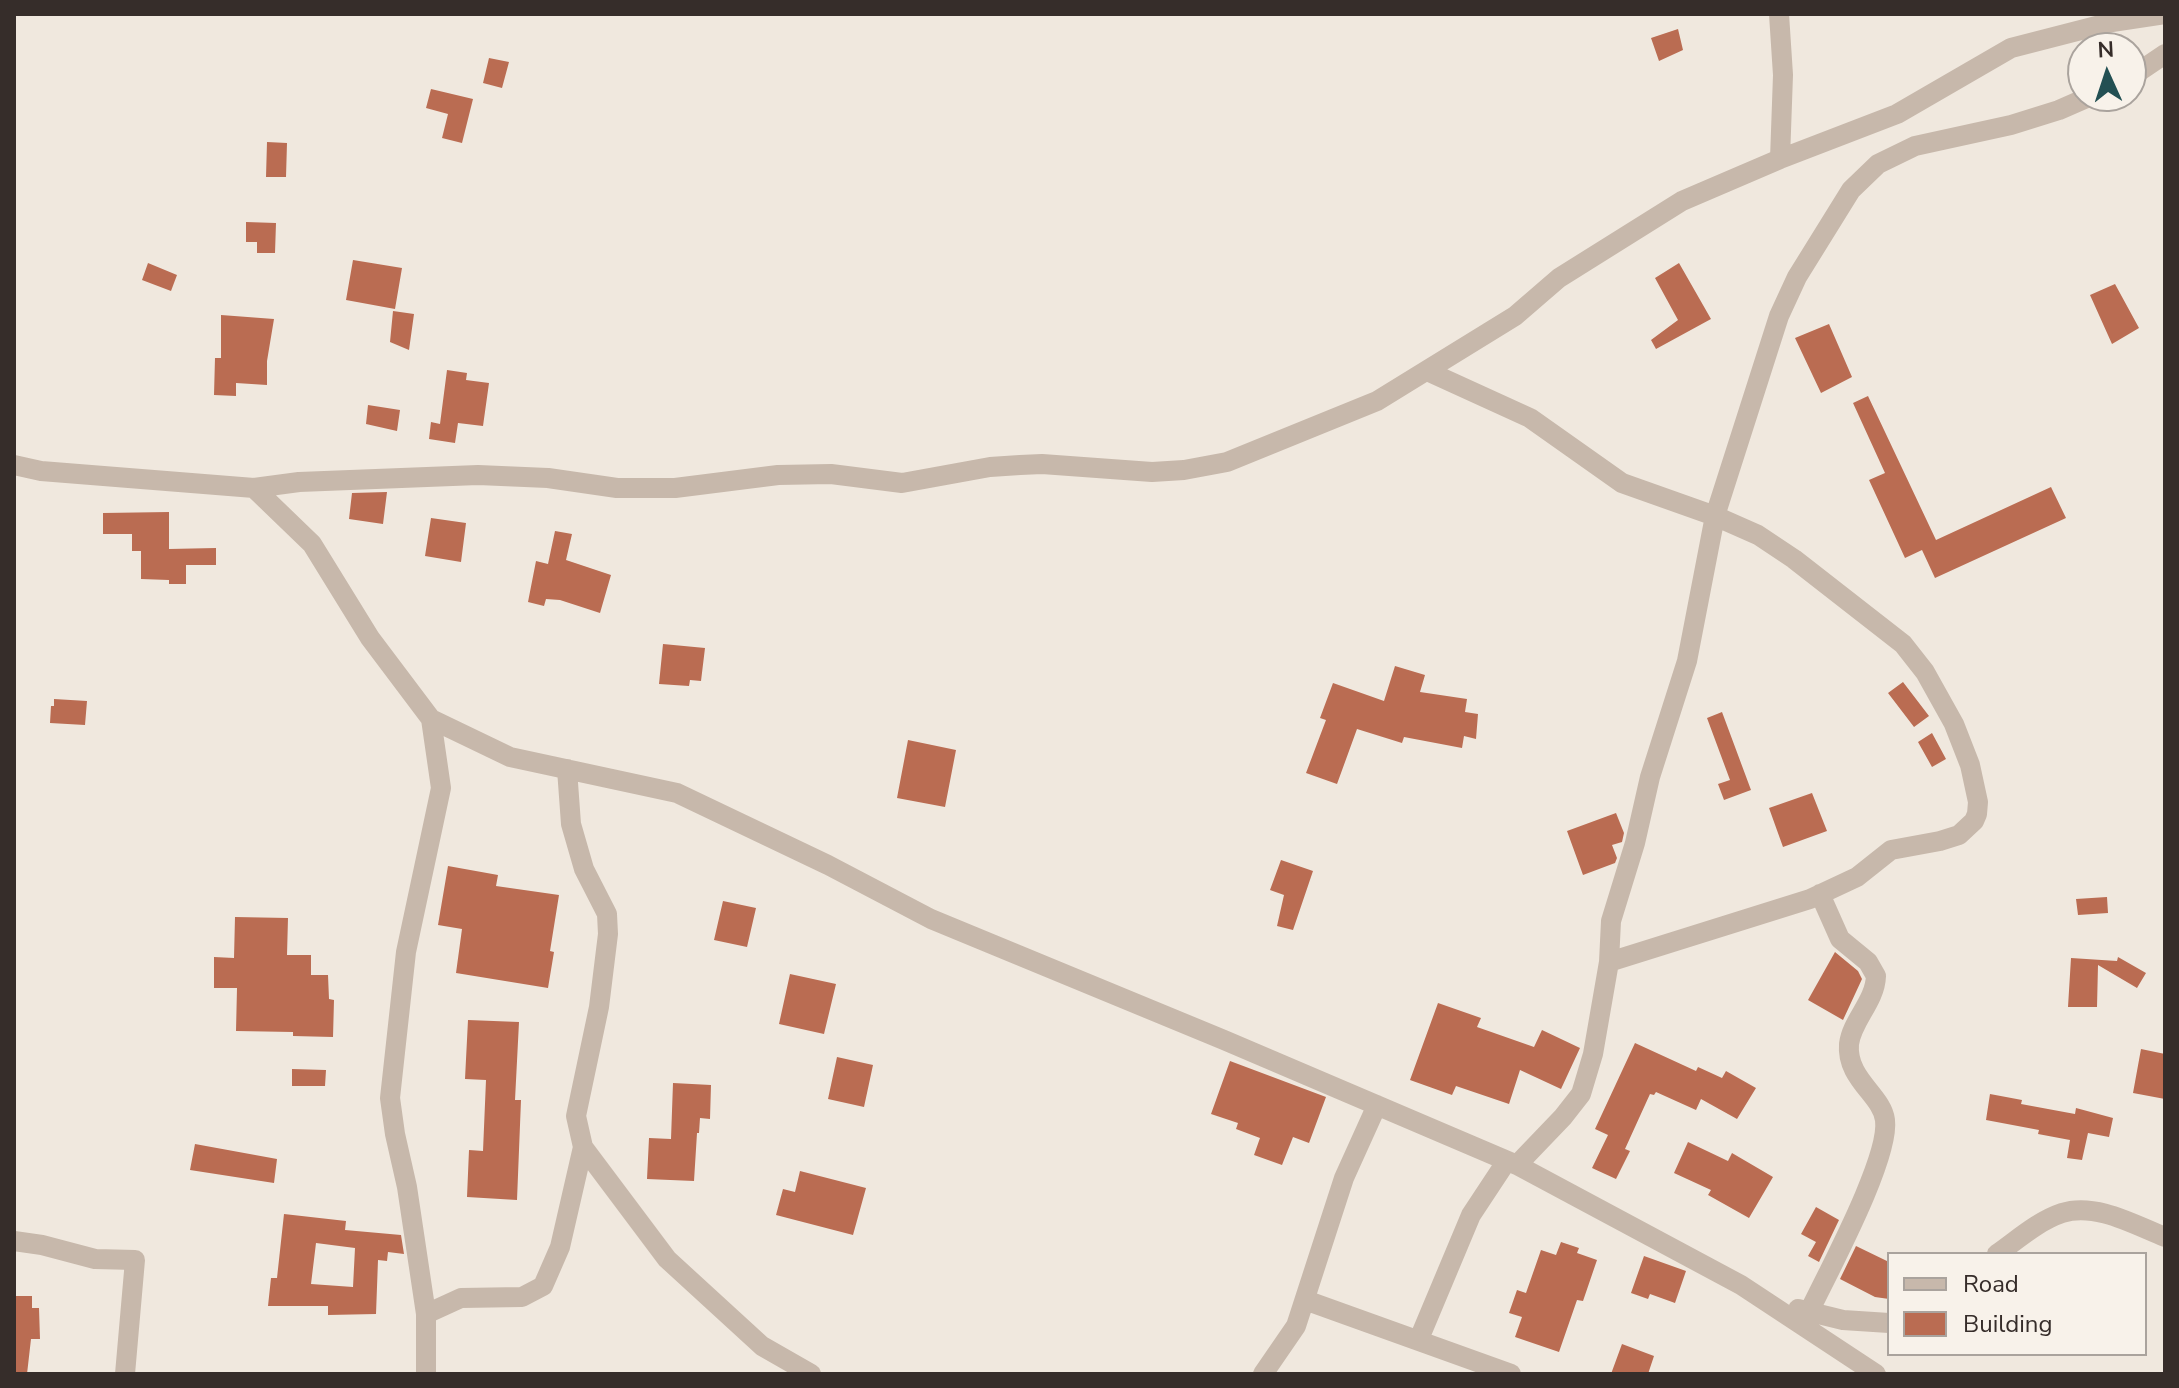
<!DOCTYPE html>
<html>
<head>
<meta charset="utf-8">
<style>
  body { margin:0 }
  #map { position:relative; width:2179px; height:1388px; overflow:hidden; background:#f0e8de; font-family:"Nunito Sans",sans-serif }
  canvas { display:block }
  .frame { position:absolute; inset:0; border:16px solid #362d2a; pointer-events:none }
  .legend { position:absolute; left:1887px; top:1252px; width:260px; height:104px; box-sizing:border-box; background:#f8f2ea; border:2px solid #aaa39d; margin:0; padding:10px 14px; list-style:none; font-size:24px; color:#362d2a }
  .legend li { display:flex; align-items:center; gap:16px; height:40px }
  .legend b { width:40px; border:2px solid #aaa39d }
  .north { position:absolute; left:2067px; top:32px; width:80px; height:80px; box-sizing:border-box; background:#f8f2ea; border:2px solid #aaa39d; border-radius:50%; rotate:357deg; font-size:22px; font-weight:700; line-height:32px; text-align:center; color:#362d2a }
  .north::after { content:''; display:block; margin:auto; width:28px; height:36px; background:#235053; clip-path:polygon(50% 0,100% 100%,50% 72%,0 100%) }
</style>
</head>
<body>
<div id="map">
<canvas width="2179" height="1388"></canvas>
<div class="frame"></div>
<ul class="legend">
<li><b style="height:10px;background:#c7b8ab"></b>Road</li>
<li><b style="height:22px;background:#ba6c52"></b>Building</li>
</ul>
<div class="north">N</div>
</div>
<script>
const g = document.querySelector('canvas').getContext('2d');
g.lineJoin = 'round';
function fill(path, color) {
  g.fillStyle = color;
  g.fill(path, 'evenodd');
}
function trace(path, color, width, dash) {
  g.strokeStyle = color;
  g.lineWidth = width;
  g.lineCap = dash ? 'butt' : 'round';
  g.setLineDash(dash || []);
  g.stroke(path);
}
fill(new Path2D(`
  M 1678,29 L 1683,50 L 1659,61 L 1651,38 Z
  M 489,58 L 509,62 L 502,88 L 483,83 Z
  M 431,89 L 473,99 L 462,143 L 442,138 L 448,114 L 426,108 Z
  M 267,142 L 287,143 L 286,177 L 266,177 Z
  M 246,222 L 276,223 L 275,253 L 257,253 L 257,242 L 246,242 Z
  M 353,260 L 402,268 L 395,309 L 346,300 Z
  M 148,263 L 177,275 L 171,291 L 142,280 Z
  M 1679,263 L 1711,319 L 1656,349 L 1651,340 L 1678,320 L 1655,278 Z
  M 2115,284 L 2139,328 L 2112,344 L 2090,295 Z
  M 393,311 L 414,314 L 409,350 L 390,342 Z
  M 221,315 L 274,319 L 267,361 L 267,385 L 236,383 L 236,396 L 214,395 L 215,358 L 221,358 Z
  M 1829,324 L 1852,377 L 1821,393 L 1795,338 Z
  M 447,370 L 467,373 L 466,380 L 489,383 L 483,426 L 458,423 L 455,443 L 429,439 L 431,422 L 440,424 Z
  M 1868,396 L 1936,540 L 2051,487 L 2066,518 L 1935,578 L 1922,550 L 1905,558 L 1869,480 L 1885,473 L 1853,403 Z
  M 368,405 L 400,410 L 397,431 L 366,424 Z
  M 387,492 L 383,524 L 349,519 L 352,493 Z
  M 169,512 L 169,549 L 216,548 L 216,565 L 186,565 L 186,584 L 169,584 L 169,580 L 141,579 L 141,551 L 132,551 L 132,534 L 103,534 L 103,513 Z
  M 431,518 L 466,523 L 461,562 L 425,556 Z
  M 555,531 L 572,534 L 566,560 L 611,575 L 600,613 L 560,600 L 546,599 L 544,606 L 528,602 L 536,561 L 548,564 Z
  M 663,644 L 705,648 L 701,681 L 690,680 L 689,686 L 659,684 Z
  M 1395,666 L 1425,675 L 1420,692 L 1467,699 L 1465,712 L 1478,714 L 1476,739 L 1464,736 L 1462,748 L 1404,737 L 1402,743 L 1357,729 L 1337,784 L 1306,773 L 1326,720 L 1320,718 L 1333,683 L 1384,701 Z
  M 1903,682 L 1929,716 L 1914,727 L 1888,693 Z
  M 54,699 L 87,701 L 85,725 L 50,723 L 51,706 L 54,706 Z
  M 1722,712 L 1751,790 L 1724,800 L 1718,784 L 1730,780 L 1707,718 Z
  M 1932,733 L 1946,759 L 1932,767 L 1918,742 Z
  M 908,740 L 956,750 L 945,807 L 897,798 Z
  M 1812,793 L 1827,831 L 1783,847 L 1769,808 Z
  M 1616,813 L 1624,833 L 1622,842 L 1612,845 L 1617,858 L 1615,863 L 1583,875 L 1567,831 Z
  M 1281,860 L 1313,871 L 1293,930 L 1277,926 L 1284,895 L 1270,890 Z
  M 448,866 L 498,875 L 496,886 L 559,895 L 550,951 L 554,952 L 548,988 L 456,973 L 462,929 L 438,925 Z
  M 2107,897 L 2108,913 L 2078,915 L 2076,899 Z
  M 723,901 L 756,908 L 747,947 L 714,940 Z
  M 235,917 L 288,918 L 287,955 L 311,955 L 311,975 L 328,975 L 329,999 L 334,1000 L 333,1037 L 293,1036 L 293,1032 L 236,1031 L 237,988 L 214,988 L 214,957 L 234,958 Z
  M 1835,952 L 1858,971 L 1862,979 L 1843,1020 L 1808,1000 Z
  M 2118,957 L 2146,973 L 2137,988 L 2098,965 L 2097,1007 L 2068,1007 L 2071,958 L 2117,961 Z
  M 790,974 L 836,984 L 824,1034 L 779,1024 Z
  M 1438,1003 L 1481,1018 L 1477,1027 L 1534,1047 L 1542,1030 L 1580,1048 L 1561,1089 L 1520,1070 L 1509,1104 L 1456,1086 L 1452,1095 L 1410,1080 Z
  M 468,1020 L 519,1022 L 515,1100 L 521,1100 L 517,1200 L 467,1197 L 469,1150 L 483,1151 L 486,1080 L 465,1079 Z
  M 1635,1043 L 1696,1071 L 1698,1067 L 1722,1078 L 1726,1071 L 1756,1088 L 1737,1119 L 1701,1099 L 1696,1110 L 1656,1092 L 1654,1095 L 1650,1094 L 1625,1149 L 1630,1151 L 1616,1179 L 1592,1168 L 1608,1135 L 1595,1129 Z
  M 2141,1049 L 2165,1054 L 2165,1099 L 2133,1093 Z
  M 837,1057 L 873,1065 L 864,1107 L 828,1099 Z
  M 1230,1061 L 1326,1097 L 1309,1143 L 1293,1137 L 1282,1165 L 1254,1155 L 1260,1138 L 1236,1129 L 1238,1123 L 1211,1114 Z
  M 292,1069 L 326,1070 L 325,1086 L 292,1086 Z
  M 673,1083 L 711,1085 L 710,1119 L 700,1118 L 699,1133 L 697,1133 L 694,1181 L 647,1179 L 649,1138 L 671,1139 Z
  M 1990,1094 L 2022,1100 L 2021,1104 L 2075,1114 L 2076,1108 L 2113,1118 L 2109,1137 L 2088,1133 L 2082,1160 L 2067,1158 L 2070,1140 L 2038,1134 L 2039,1130 L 1986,1120 Z
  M 1688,1142 L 1728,1161 L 1732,1153 L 1773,1177 L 1749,1218 L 1708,1195 L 1711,1190 L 1674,1173 Z
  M 195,1144 L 277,1159 L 274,1183 L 190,1170 Z
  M 800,1171 L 866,1188 L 853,1235 L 776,1215 L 783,1189 L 795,1192 Z
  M 1816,1207 L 1839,1220 L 1819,1262 L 1808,1256 L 1816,1242 L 1801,1234 Z
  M 284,1214 L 346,1221 L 345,1230 L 401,1235 L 404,1254 L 388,1252 L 387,1261 L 378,1260 L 376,1314 L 328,1315 L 328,1306 L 268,1306 L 271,1278 L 277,1278 ZM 316,1243 L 355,1248 L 353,1287 L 311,1284 Z
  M 1561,1242 L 1579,1248 L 1577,1253 L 1597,1260 L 1583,1301 L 1577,1300 L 1559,1352 L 1515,1337 L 1522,1317 L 1509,1313 L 1517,1290 L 1526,1293 L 1541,1250 L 1556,1255 Z
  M 1856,1246 L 1889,1262 L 1889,1299 L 1875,1297 L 1840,1279 Z
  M 1644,1256 L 1686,1271 L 1675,1303 L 1650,1294 L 1648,1299 L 1631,1293 Z
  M 14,1296 L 32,1296 L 32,1308 L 39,1308 L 40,1339 L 31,1339 L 27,1374 L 14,1374 Z
  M 1622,1344 L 1654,1356 L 1648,1374 L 1611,1374 Z`), '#ba6c52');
trace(new Path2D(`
  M 1779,14 L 1783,75 L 1780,159
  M 2131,77 L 2165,54
  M 1427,371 L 1530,418 L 1622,483 L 1715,516 L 1758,535 L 1794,559 L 1903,644 L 1925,672 L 1954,724 L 1970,765 L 1978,802 L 1977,814 L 1974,821 L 1959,835 L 1940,841 L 1891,850 L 1857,877 L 1810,899 L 1609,962
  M 14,465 L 41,471 L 254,488 L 299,482 L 478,475 L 548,478 L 617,488 L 675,488 L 778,475 L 831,474 L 902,483 L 990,467 L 1020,465 L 1042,464 L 1152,472 L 1184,470 L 1227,462 L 1377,401 L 1515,316 L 1559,278 L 1682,201 L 1780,159 L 1897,114 L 2011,48 L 2112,22 L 2165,14
  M 254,488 L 312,544 L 370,638 L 431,719 L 441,788 L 406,952 L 390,1098 L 395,1134 L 407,1187 L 426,1314 L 426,1374
  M 431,719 L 510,757 L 677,793 L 828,865 L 931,919 L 1224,1040 L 1517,1165 L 1741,1285 L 1876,1374
  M 567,769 L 571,824 L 584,869 L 607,914 L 608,934 L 599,1007 L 576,1116 L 583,1147 L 667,1259 L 762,1346 L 811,1374
  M 1517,1165 L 1563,1117 L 1581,1094 L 1593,1054 L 1609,962 L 1611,921 L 1635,843 L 1650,777 L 1687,661 L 1715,516 L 1779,316 L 1797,277 L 1851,190 L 1878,164 L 1915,146 L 2011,125 L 2059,110 L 2091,96
  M 14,1241 L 42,1245 L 95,1259 L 135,1260 L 125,1374
  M 1997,1254 C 2017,1240 2038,1221 2062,1213 C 2095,1202 2135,1225 2165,1237
  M 1305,1300 L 1511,1374
  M 1798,1309 L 1843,1320 L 1889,1323
  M 1809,1312 C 1828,1272 1890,1158 1885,1120 C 1882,1095 1846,1079 1849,1044 C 1852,1020 1875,1002 1876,976 L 1868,962 L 1840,939 L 1820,894
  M 426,1314 L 461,1298 L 522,1297 L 543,1286 L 560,1247 L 583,1147
  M 1419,1339 L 1471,1215 L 1506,1162
  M 1263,1374 L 1296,1326 L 1344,1178 L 1377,1105`), '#c7b8ab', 20);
</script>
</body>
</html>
